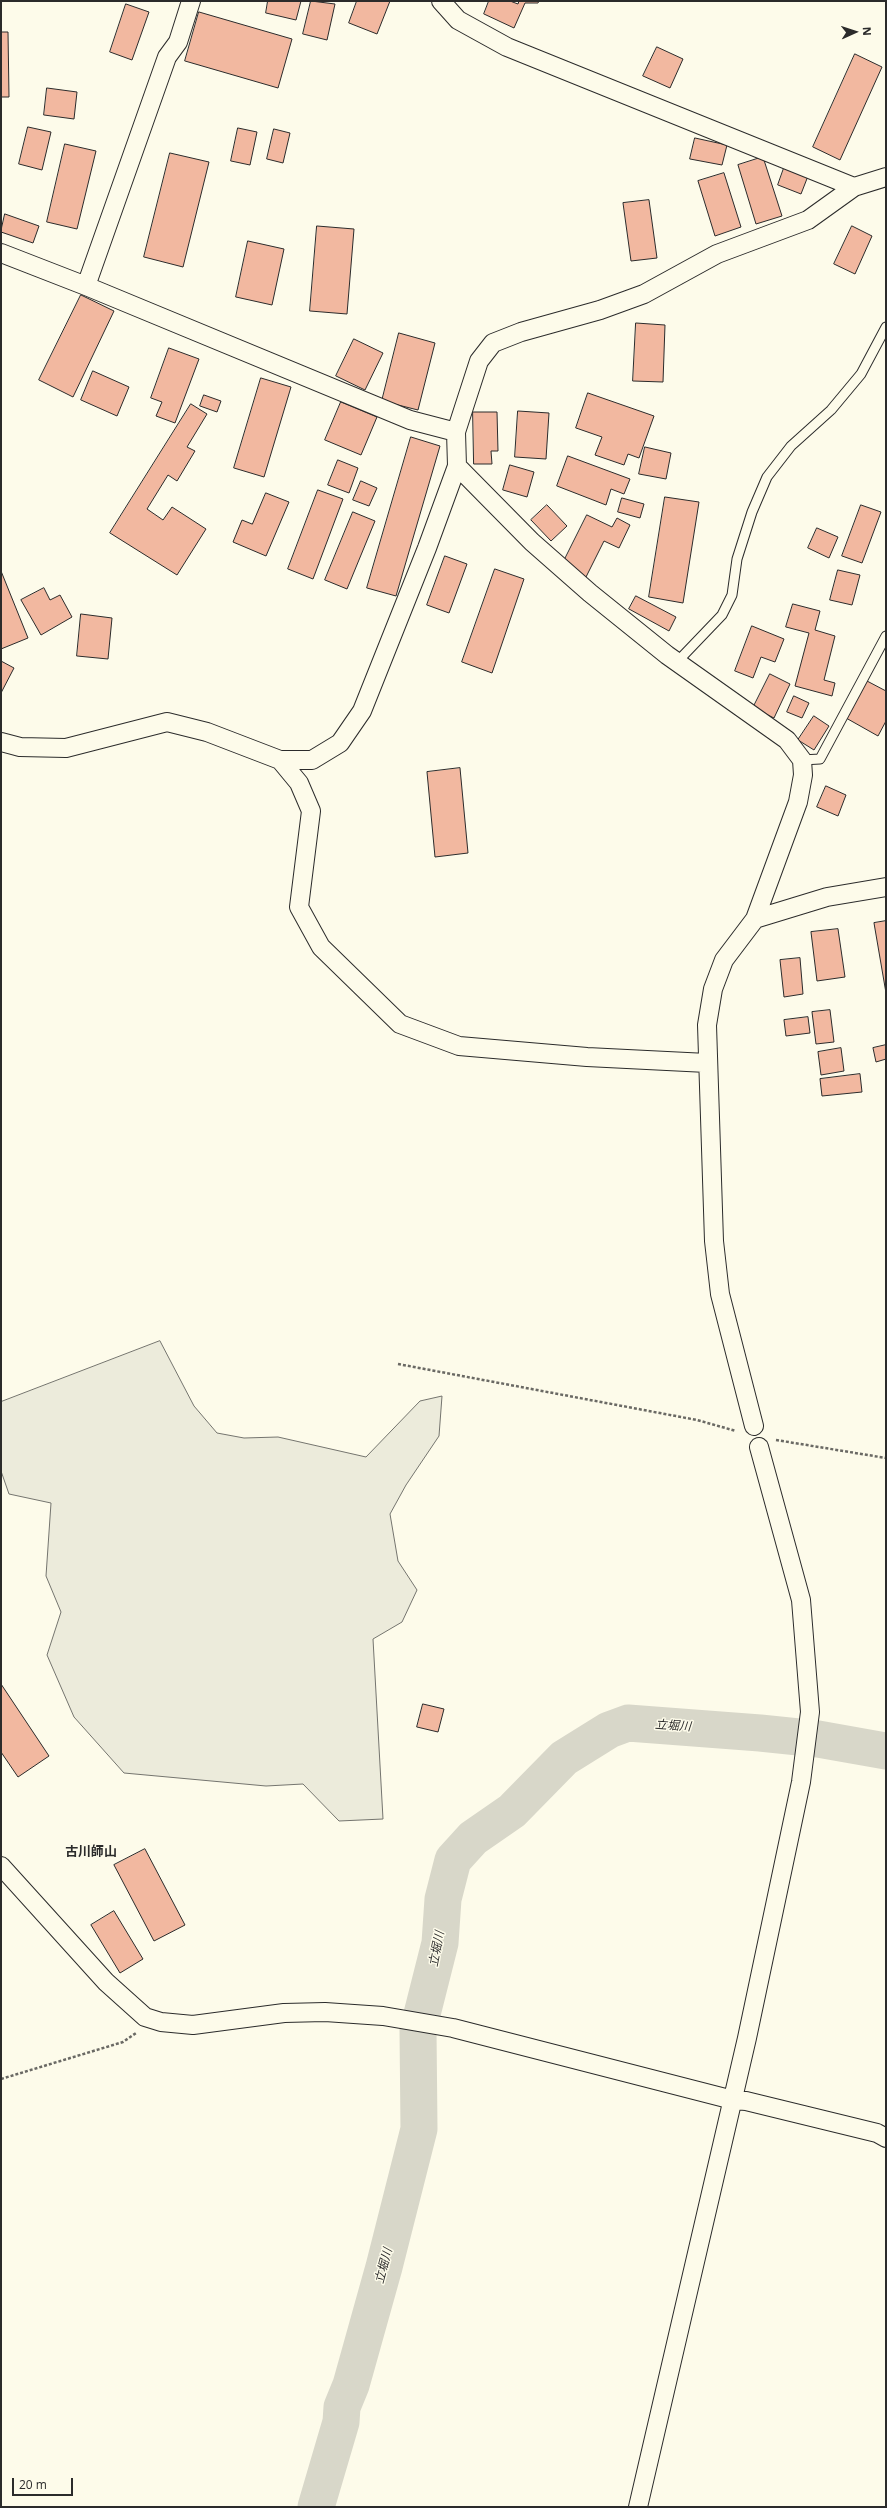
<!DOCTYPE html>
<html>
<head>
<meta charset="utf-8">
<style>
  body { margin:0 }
  #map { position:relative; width:887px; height:2508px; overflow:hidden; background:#fdfbea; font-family:"Open Sans",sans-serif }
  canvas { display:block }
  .frame { position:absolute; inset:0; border:2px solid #2b2b2b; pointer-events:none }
  .north { position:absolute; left:835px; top:12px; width:40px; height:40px; -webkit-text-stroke:3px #fdfbea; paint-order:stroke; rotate:87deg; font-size:11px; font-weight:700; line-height:16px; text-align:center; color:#2b2b2b }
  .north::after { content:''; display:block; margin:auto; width:14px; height:18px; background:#2b2b2b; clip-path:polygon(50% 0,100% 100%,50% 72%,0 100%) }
  .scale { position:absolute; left:12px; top:2478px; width:61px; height:18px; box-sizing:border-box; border:2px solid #2b2b2b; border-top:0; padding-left:5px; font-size:12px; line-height:14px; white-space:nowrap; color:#2b2b2b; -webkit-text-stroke:3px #fdfbea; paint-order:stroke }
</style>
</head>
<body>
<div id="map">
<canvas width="887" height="2508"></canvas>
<div class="frame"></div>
<div class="north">N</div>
<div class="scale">20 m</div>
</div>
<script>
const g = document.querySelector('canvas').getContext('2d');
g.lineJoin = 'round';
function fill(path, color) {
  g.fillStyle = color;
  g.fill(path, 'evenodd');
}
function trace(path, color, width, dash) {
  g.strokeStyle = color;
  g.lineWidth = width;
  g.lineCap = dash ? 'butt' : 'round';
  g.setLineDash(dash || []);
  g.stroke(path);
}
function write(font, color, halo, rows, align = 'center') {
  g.font = font + ' "Open Sans","Noto Sans JP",sans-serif';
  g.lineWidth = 3;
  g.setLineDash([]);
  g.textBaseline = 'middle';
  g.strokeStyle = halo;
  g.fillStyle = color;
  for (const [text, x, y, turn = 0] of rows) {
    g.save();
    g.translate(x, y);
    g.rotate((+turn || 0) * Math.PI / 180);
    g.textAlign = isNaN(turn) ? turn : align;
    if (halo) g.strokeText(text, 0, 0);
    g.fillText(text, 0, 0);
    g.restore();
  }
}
const green = new Path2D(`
  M 160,1341 L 194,1406 L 217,1433 L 244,1438 L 278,1437 L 366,1457 L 420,1401 L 442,1396 L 439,1436 L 406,1485 L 390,1514 L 398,1561 L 417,1590 L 402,1622 L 373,1639 L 383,1819 L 339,1821 L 303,1784 L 266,1786 L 124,1773 L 74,1717 L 47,1655 L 61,1612 L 46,1576 L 51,1503 L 9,1494 L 1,1471 L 1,1402 Z`);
fill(green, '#ecebdb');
trace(green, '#74746e', 1);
trace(new Path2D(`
  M 316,2507 L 341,2422 L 342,2407 L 351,2385 L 384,2267 L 419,2129 L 418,2030 L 440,1943 L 443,1899 L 453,1860 L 473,1838 L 512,1811 L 564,1758 L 609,1730 L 628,1723 L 760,1733 L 818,1739 L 886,1751`), '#d8d7c9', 37);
const building = new Path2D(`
  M 268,1 L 301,1 L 296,20 L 266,13 Z
  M 311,1 L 335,4 L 327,40 L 303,34 Z
  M 357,1 L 390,1 L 377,34 L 349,23 Z
  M 489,1 L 510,1 L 518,4 L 519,1 L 539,1 L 538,3 L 525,3 L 514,28 L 484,14 Z
  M 126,4 L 149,12 L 132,60 L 110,52 Z
  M 199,12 L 292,39 L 278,88 L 185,61 Z
  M 1,32 L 8,32 L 9,97 L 1,97 Z
  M 657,47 L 683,59 L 670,88 L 643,76 Z
  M 855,54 L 882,67 L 840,160 L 813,147 Z
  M 47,88 L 77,92 L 74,119 L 44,115 Z
  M 28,127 L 51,132 L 42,170 L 19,164 Z
  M 238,128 L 257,132 L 250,165 L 231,161 Z
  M 274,129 L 290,133 L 283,163 L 267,159 Z
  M 695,138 L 727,145 L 722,165 L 690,159 Z
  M 65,144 L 96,151 L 77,229 L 47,222 Z
  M 170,153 L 209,162 L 183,267 L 144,257 Z
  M 763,157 L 782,216 L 756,224 L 738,165 Z
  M 784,168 L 808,176 L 801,194 L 778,185 Z
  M 724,173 L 741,227 L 715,236 L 698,181 Z
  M 649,200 L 657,258 L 631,261 L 623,203 Z
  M 5,214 L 39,226 L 33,243 L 1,232 Z
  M 317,226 L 354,229 L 347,314 L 310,311 Z
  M 852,226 L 872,236 L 855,274 L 834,264 Z
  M 248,241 L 284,249 L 272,305 L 236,297 Z
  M 81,295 L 114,311 L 73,397 L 39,380 Z
  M 636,323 L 665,325 L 663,382 L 633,381 Z
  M 399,333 L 435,343 L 418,410 L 382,401 Z
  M 354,339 L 383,353 L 365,390 L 336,376 Z
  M 169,348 L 199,359 L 175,423 L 156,416 L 162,402 L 151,398 Z
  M 93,371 L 129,387 L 117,416 L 81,400 Z
  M 261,378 L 291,387 L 264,477 L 234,468 Z
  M 588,393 L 654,416 L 639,458 L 628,454 L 624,465 L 595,455 L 602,437 L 576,428 Z
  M 204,395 L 221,401 L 217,412 L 200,406 Z
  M 341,402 L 377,417 L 361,455 L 325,440 Z
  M 191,404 L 207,414 L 187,447 L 195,451 L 177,481 L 168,475 L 147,509 L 163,520 L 172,507 L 206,529 L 177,575 L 110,533 Z
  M 518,411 L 549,413 L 546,459 L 515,457 Z
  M 473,412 L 497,412 L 498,451 L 491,451 L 492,464 L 474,464 Z
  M 411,437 L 440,446 L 396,596 L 367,588 Z
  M 645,447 L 671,453 L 666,479 L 639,474 Z
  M 568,456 L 630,479 L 624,494 L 611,489 L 606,505 L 557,486 Z
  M 338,460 L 358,468 L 349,493 L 328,485 Z
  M 510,465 L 534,472 L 527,497 L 503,490 Z
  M 361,481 L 377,488 L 369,506 L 353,500 Z
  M 318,490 L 343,499 L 313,579 L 288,569 Z
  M 266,493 L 289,502 L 266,556 L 233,542 L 242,520 L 252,524 Z
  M 665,497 L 699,502 L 683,603 L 649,597 Z
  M 622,498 L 644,504 L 640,518 L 618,512 Z
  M 547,505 L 567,526 L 551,541 L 531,520 Z
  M 861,505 L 881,512 L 862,563 L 842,556 Z
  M 353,512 L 375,521 L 347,589 L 325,580 Z
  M 587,515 L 612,527 L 617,518 L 630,525 L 619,548 L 604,541 L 586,577 L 562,565 Z
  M 817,528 L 838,537 L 829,558 L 808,548 Z
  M 445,556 L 467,564 L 449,613 L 427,605 Z
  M 495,569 L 524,579 L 492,673 L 462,662 Z
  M 838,570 L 860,575 L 852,605 L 830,600 Z
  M 1,571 L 28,638 L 1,649 Z
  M 44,588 L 50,600 L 60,595 L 72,617 L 41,635 L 21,600 Z
  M 636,596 L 676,617 L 669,631 L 629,609 Z
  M 793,604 L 820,611 L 815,630 L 835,636 L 824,680 L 835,683 L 832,696 L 795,686 L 809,633 L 786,627 Z
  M 81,614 L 112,618 L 108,659 L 77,656 Z
  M 752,626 L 784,639 L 775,662 L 761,657 L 753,678 L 735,671 Z
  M 1,661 L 14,668 L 1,693 Z
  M 770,674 L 790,684 L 774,718 L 753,708 Z
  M 867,681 L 886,691 L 886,721 L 878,736 L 846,718 Z
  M 794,696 L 809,703 L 802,718 L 787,712 Z
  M 814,716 L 829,726 L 814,750 L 798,740 Z
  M 460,768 L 468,853 L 435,857 L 427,772 Z
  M 826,786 L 846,795 L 838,816 L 817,807 Z
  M 886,921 L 886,993 L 874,923 Z
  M 838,929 L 845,977 L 817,981 L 811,932 Z
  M 800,958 L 803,994 L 784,997 L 780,960 Z
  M 830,1010 L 834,1042 L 816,1044 L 812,1012 Z
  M 808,1017 L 810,1033 L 786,1036 L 784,1020 Z
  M 886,1045 L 886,1059 L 876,1062 L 873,1048 Z
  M 841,1048 L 844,1071 L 821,1075 L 818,1052 Z
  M 860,1074 L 862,1092 L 822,1096 L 820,1079 Z
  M 1,1684 L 49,1756 L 18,1777 L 1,1752 Z
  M 423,1704 L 444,1709 L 438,1732 L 417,1727 Z
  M 145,1849 L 185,1925 L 154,1941 L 114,1865 Z
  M 114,1911 L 143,1959 L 120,1973 L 91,1925 Z`);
fill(building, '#f2b8a0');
trace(building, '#2b2b2b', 1);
const service = new Path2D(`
  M 677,662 L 722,615 L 732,595 L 737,559 L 752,512 L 767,477 L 791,446 L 831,410 L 861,374 L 886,327
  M 802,760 L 820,759 L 886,636`);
const minor = new Path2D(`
  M 441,1 L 458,20 L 507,47 L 854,187
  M 1,253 L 86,286 L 410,420 L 456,432
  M 86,286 L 167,57 L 178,42 L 191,1
  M 457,466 L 532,542 L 590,593 L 667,655 L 787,740 L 802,760 L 803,775 L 798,802 L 755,919 L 724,960 L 713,989 L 707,1025 L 714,1241 L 720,1294 L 754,1426
  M 1,742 L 20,747 L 66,748 L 167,722 L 207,732 L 280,760 L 312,760 L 340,743 L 362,711 L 427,548 L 457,466 L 456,432 L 467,398 L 479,361 L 493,343 L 521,332 L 600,310 L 644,294 L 717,254 L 808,220 L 854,187 L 886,177
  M 280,760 L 299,783 L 311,811 L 299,907 L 321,947 L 400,1024 L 459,1046 L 587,1057 L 707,1063
  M 755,919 L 827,897 L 886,887
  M 1,1866 L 106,1982 L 145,2017 L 161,2022 L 193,2025 L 284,2013 L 325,2012 L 383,2016 L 453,2028 L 733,2100 L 746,2101 L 877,2133 L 886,2138
  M 638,2507 L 747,2038 L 801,1782 L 810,1712 L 801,1600 L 759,1447`);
trace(service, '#2b2b2b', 11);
trace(minor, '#2b2b2b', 20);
trace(new Path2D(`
  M 398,1364 L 697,1420 L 736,1431
  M 776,1440 L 886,1458
  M 1,2079 L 123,2042 L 136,2033`), '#6a6964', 2.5, [3, 2]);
trace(service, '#fdfbea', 9);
trace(minor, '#fdfbea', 18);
write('italic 12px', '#2b2b2b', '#fdfbea', [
  ["立堀川",673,1726,4],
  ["立堀川",437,1949,-79],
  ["立堀川",384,2266,-75]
]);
write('bold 13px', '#2b2b2b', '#fdfbea', [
  ["古川師山",91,1852]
]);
</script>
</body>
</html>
